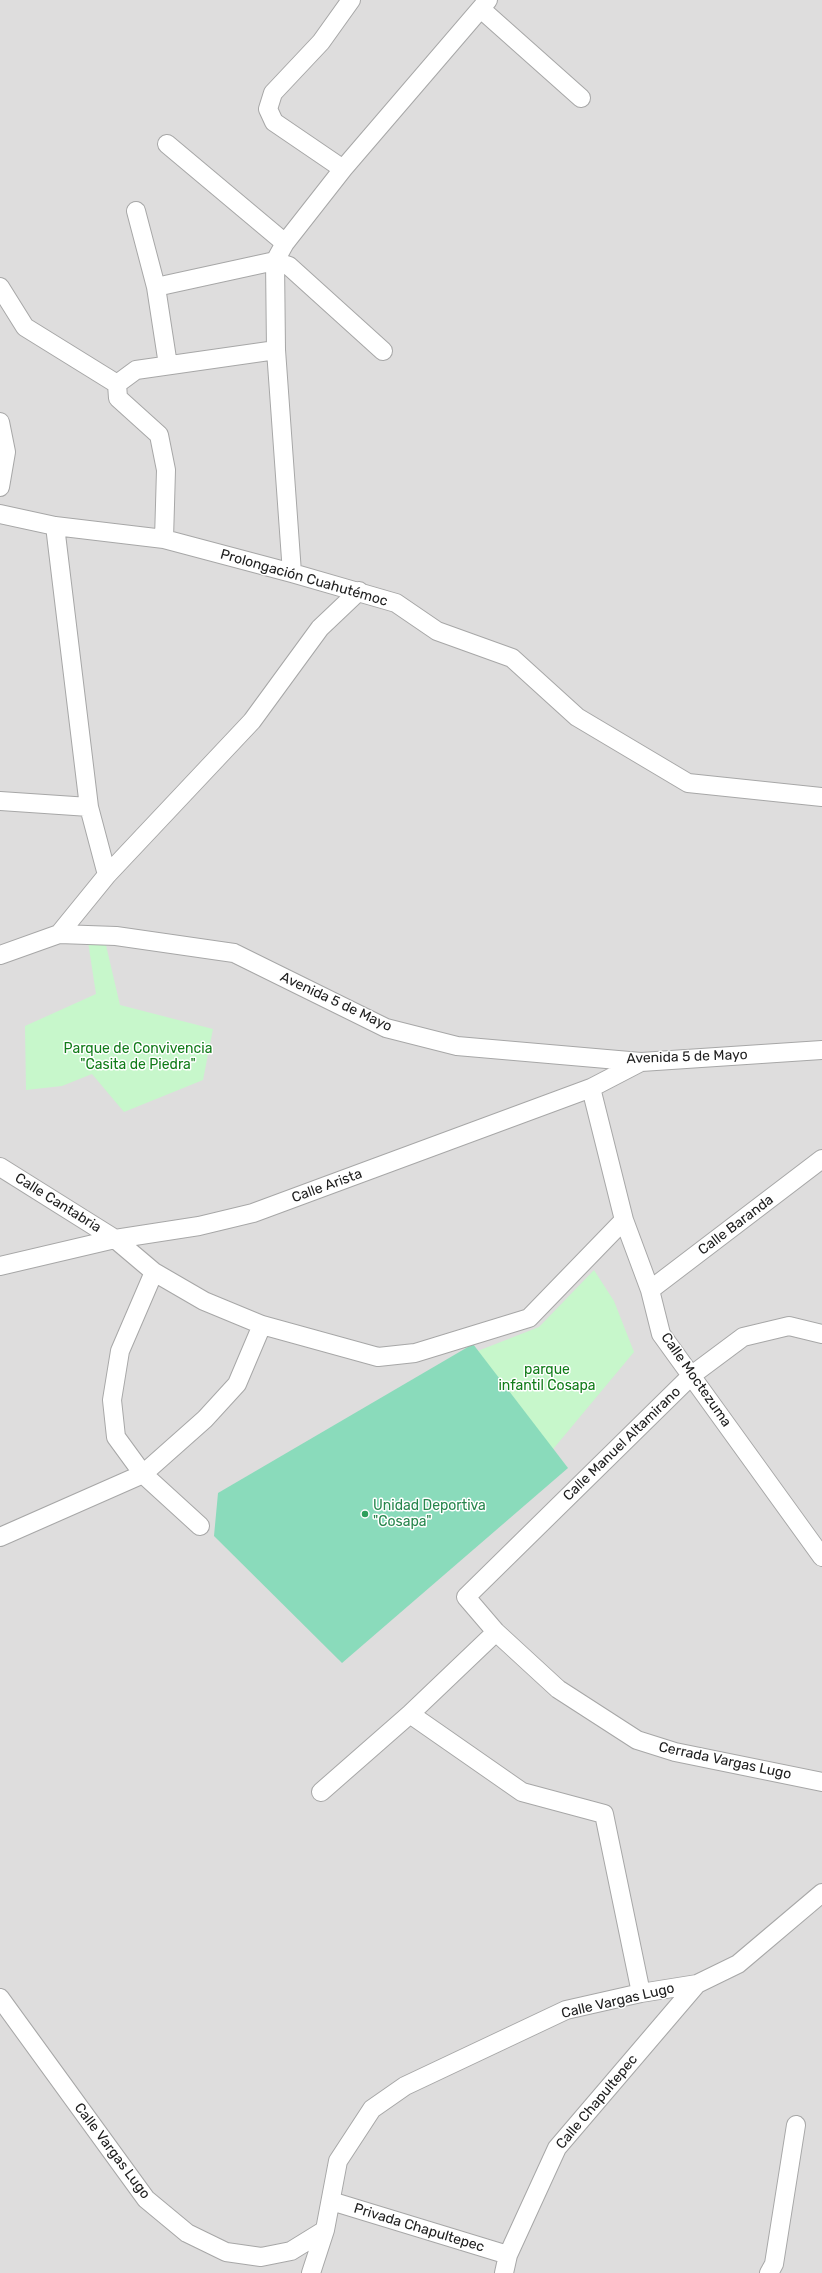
<!DOCTYPE html>
<html>
<head>
<meta charset="utf-8">
<style>
  body { margin:0 }
  canvas { display:block; background:#f0ede7 }
</style>
</head>
<body>
<canvas width="822" height="2273"></canvas>
<script>
const g = document.querySelector('canvas').getContext('2d');
g.lineJoin = 'round';
function fill(path, color) {
  g.fillStyle = color;
  g.fill(path, 'evenodd');
}
function trace(path, color, width, dash) {
  g.strokeStyle = color;
  g.lineWidth = width;
  g.lineCap = dash ? 'butt' : 'round';
  g.setLineDash(dash || []);
  g.stroke(path);
}
function write(font, color, halo, rows, align = 'center') {
  g.font = font + ' Rubik,sans-serif';
  g.lineWidth = 3;
  g.setLineDash([]);
  g.textBaseline = 'middle';
  g.strokeStyle = halo;
  g.fillStyle = color;
  for (const [text, x, y, turn = 0] of rows) {
    g.save();
    g.translate(x, y);
    g.rotate((+turn || 0) * Math.PI / 180);
    g.textAlign = isNaN(turn) ? turn : align;
    if (halo) g.strokeText(text, 0, 0);
    g.fillText(text, 0, 0);
    g.restore();
  }
}
fill(new Path2D(`
  M 0,0 L 822,0 L 822,2273 L 0,2273 Z`), '#dedddd');
fill(new Path2D(`
  M 105,941 L 120,1005 L 213,1029 L 203,1080 L 124,1112 L 92,1074 L 62,1086 L 26,1090 L 25,1026 L 96,994 L 88,942 Z
  M 594,1270 L 614,1301 L 634,1352 L 549,1454 L 470,1354 L 539,1327 Z`), '#c7f7cb');
fill(new Path2D(`
  M 473,1344 L 568,1468 L 342,1663 L 214,1536 L 218,1493 Z`), '#8adbbb');
const minor = new Path2D(`
  M 481,9 L 581,98
  M 167,144 L 285,243
  M 343,169 L 274,122 L 268,109 L 273,93 L 321,42 L 351,0
  M 136,211 L 156,287 L 168,365
  M 0,287 L 25,327 L 117,384
  M 156,287 L 275,261 L 289,266 L 383,351
  M 117,384 L 118,398 L 159,435 L 166,470 L 164,539
  M 117,384 L 136,370 L 276,350
  M 0,422 L 6,452 L 0,487
  M 0,514 L 55,526 L 164,539 L 292,573 L 396,603 L 437,631 L 512,658 L 577,717 L 688,783 L 822,797
  M 55,526 L 89,807 L 107,875
  M 292,573 L 276,350 L 275,261 L 285,243 L 343,169 L 488,0
  M 0,801 L 89,807
  M 59,934 L 107,875 L 252,721 L 320,628 L 359,591
  M 0,955 L 59,934 L 116,936 L 234,953 L 386,1028 L 457,1046 L 641,1062 L 822,1050
  M 591,1088 L 624,1220 L 650,1290 L 661,1334 L 822,1557
  M 0,1167 L 115,1239 L 154,1272 L 204,1301 L 262,1325 L 378,1357 L 415,1353 L 529,1318 L 624,1220
  M 0,1266 L 115,1239 L 199,1226 L 253,1213 L 591,1088 L 641,1062
  M 154,1272 L 120,1351 L 112,1400 L 116,1437 L 143,1474 L 200,1526
  M 650,1290 L 822,1159
  M 822,1334 L 789,1326 L 743,1337 L 692,1375 L 466,1597 L 496,1632 L 558,1689 L 637,1740 L 675,1752 L 822,1782
  M 0,1537 L 143,1474 L 205,1419 L 237,1384 L 262,1325
  M 410,1714 L 522,1792 L 604,1814 L 641,1993
  M 321,1792 L 410,1714 L 496,1632
  M 0,1998 L 146,2199 L 187,2233 L 226,2252 L 261,2257 L 291,2251 L 325,2230
  M 331,2201 L 508,2255
  M 311,2273 L 325,2230 L 338,2161 L 372,2109 L 405,2086 L 566,2010 L 641,1993 L 697,1984 L 738,1964 L 822,1893
  M 504,2273 L 508,2255 L 557,2148 L 697,1984
  M 769,2273 L 774,2264 L 796,2125`);
trace(minor, '#a7a7a7', 20);
trace(minor, '#fff', 18);
for (const [x, y, r, color] of [
  [365,1514,4,"#2e9e5b"]
]) {
  const dot = new Path2D();
  dot.arc(x, y, r, 0, 2 * Math.PI);
  g.fillStyle = color;
  g.fill(dot);
  trace(dot, '#fff', 1.5);
}
write('14px', '#202020', '#fff', [
  ["Prolongación Cuahutémoc",304,578,16],
  ["Avenida 5 de Mayo",336,1002,25],
  ["Avenida 5 de Mayo",687,1057,-2],
  ["Calle Arista",327,1186,-20],
  ["Calle Cantabria",58,1203,32],
  ["Calle Baranda",736,1225,-37],
  ["Calle Moctezuma",696,1380,55],
  ["Calle Manuel Altamirano",622,1444,-44],
  ["Cerrada Vargas Lugo",725,1761,12],
  ["Calle Vargas Lugo",618,2001,-13],
  ["Calle Chapultepec",597,2102,-50],
  ["Calle Vargas Lugo",112,2151,53],
  ["Privada Chapultepec",419,2228,17]
]);
write('14px', '#117c19', '#fff', [
  ["Parque de Convivencia",138,1049],
  ["\"Casita de Piedra\"",138,1065],
  ["parque",547,1370],
  ["infantil Cosapa",547,1386]
]);
write('14px', '#27864d', '#fff', [
  ["Unidad Deportiva",373,1506],
  ["\"Cosapa\"",373,1522]
], 'left');
</script>
</body>
</html>
